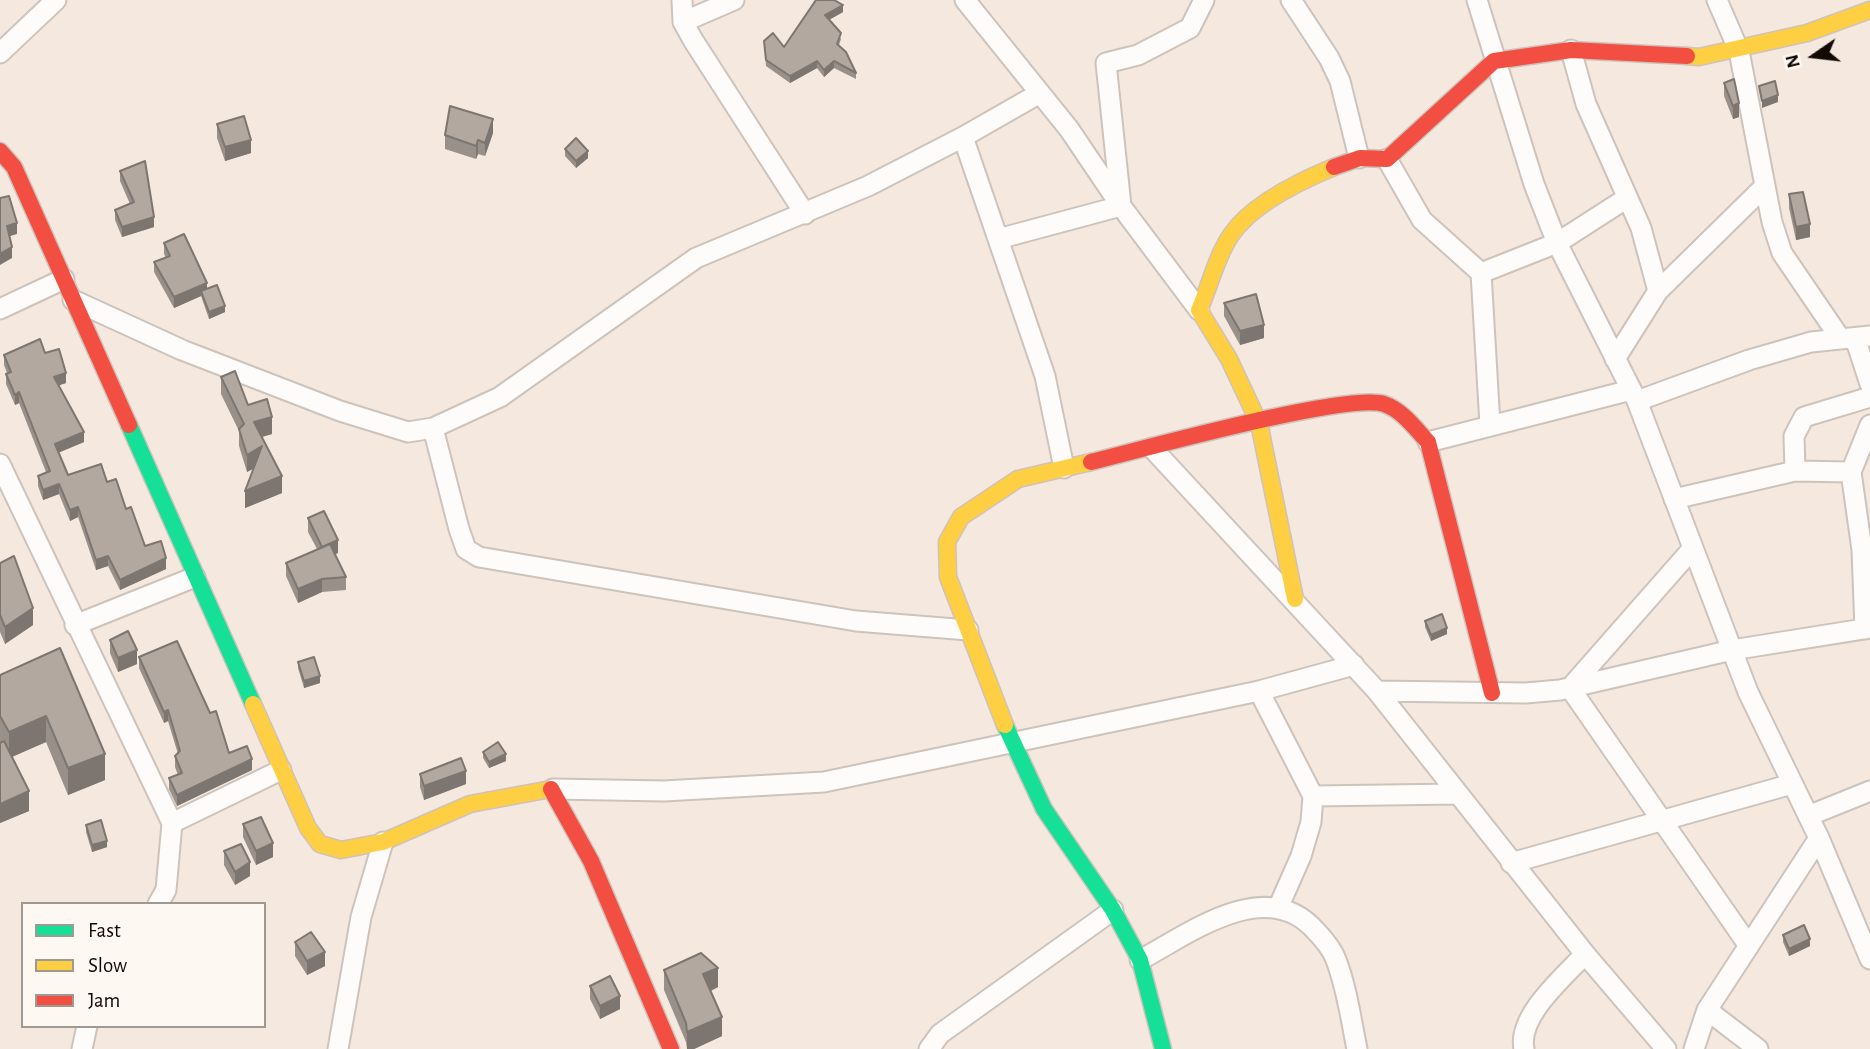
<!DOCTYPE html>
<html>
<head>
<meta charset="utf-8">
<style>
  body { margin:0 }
  #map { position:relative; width:1870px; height:1049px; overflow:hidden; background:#f5e8df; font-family:"Alegreya Sans",sans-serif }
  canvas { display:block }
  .legend { position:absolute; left:21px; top:902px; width:245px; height:126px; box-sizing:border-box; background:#fef8f3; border:2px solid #a09993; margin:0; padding:9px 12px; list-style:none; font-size:21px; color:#130a04 }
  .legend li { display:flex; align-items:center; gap:14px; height:35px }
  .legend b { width:35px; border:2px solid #a09993 }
  .north { position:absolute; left:1779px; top:21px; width:70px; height:70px; -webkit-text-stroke:5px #fef8f3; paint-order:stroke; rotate:256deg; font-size:19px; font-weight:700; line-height:28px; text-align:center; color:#130a04 }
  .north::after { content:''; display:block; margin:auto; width:24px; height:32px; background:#130a04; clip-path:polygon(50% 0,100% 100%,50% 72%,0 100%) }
</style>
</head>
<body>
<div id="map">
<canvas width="1870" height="1049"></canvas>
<ul class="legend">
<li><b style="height:9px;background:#16e098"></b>Fast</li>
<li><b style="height:9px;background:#ffcf43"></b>Slow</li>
<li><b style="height:9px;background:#f24e42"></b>Jam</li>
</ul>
<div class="north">N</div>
</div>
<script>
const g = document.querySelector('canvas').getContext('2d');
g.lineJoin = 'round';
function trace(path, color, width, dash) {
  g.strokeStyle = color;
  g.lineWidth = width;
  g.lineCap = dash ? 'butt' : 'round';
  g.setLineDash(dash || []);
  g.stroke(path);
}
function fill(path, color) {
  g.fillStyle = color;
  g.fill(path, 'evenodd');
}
const street = new Path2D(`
  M 682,0 L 683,22 L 693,40 L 805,214
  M 965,0 L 1069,129 L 1121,206 L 1199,310
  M 1291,0 L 1329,58 L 1340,81 L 1359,158
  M 1477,0 L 1534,184 L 1557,243 L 1637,401 L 1748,692 L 1819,838 L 1870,959
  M 1717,0 L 1739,51 L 1772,222 L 1782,253 L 1840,338
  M 683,22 L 734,0
  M 1571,50 L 1586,104 L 1641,228 L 1658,291
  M 0,53 L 56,0
  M 963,137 L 1045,376 L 1064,468
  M 1387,159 L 1422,220 L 1481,273 L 1490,425
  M 998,239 L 1121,206 L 1106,63 L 1138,55 L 1190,28 L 1204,0
  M 1481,273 L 1557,243 L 1627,198
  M 73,300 L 182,350 L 340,411 L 408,432 L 433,428 L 500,397 L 696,258 L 868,186 L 963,137 L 1040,93
  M 0,309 L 64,279
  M 1855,338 L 1870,384
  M 1615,359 L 1658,291 L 1765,186
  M 1637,401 L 1749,360 L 1811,342 L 1870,336
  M 433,428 L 459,529 L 466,549 L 479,557 L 856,621 L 968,630
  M 1428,442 L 1631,390
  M 1152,448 L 1377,691 L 1585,954 L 1666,1049
  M 0,464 L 172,823 L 166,890 L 158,904
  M 1795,471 L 1794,436 L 1804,417 L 1870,397
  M 1674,499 L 1795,471 L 1851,472
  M 1693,548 L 1570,688 L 1749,946
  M 75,625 L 195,577
  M 1865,629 L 1862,550 L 1851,472 L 1870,425
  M 1259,691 L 1313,796 L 1311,822 L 1301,856 L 1278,908
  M 1377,691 L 1526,693 L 1560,690 L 1732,650 L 1870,628
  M 553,789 L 664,791 L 824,782 L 1259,691 L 1354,665
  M 1313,796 L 1457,794
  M 1808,816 L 1870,791
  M 172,823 L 281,770
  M 1511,863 L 1792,784
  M 1140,960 C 1187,935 1262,878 1311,926 C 1320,935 1332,948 1336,960 C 1347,988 1351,1020 1357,1049
  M 1707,1010 L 1758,1049
  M 82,1049 L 87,1026
  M 338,1049 L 361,917 L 383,842
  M 929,1049 L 940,1034 L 1113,910
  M 1524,1049 C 1517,1016 1564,977 1585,954
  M 1694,1049 L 1707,1010 L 1819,838`);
const fast = new Path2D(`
  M 129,425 L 253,704
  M 1005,725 L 1044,809 L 1113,910 L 1140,960 L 1163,1049`);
const slow = new Path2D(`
  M 1687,56 L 1699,57 L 1807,33 L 1870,10
  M 1295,599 L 1259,423 L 1229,359 L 1199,310 C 1210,286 1216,257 1231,235 C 1252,204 1300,181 1334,167
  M 253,704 L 308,828 L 320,844 L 341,850 L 383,842 L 470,804 L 551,789
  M 1005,725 L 948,577 L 947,542 L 961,517 L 1018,479 L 1091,462`);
const jam = new Path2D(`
  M 0,151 L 14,167 L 129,425
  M 1334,167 L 1360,158 L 1387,159 L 1494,61 L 1571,50 L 1687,56
  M 1091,462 C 1139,450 1349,392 1384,404 C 1402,410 1415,428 1428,442 L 1492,693
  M 551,789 L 591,861 L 671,1049`);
trace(street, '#cec3bb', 23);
trace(fast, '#cec3bb', 19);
trace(slow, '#cec3bb', 19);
trace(jam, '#cec3bb', 19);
trace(street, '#fefcfa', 19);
trace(fast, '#16e098', 16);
trace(slow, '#ffcf43', 16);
trace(jam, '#f24e42', 16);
fill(new Path2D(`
  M 816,0 L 843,12 L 829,20 L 841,39 L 839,45 L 856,73 L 856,79 L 834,68 L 824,77 L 817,68 L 790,83 L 766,66 L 764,41 L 784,47 Z
  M 1724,83 L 1739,117 L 1733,119 L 1724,96 Z
  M 217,124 L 251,153 L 225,161 L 217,138 Z
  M 493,133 L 485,156 L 478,154 L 476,159 L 445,149 L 445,135 Z
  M 565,149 L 588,158 L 576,168 L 565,156 Z
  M 120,171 L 154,227 L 122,237 L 115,220 L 115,210 L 130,204 L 120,181 Z
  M 1789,194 L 1810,237 L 1796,240 L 1789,208 Z
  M 164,243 L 207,289 L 225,312 L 209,319 L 201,296 L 174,308 L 154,272 L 154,262 L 166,258 L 164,254 Z
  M 1224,303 L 1264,338 L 1240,345 L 1224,316 Z
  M 45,353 L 66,383 L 59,385 L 84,442 L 58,453 L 68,475 L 107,482 L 126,509 L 145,546 L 166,569 L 120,590 L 108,566 L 96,570 L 78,517 L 70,521 L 59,494 L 43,500 L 38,486 L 38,476 L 46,472 L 19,403 L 15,405 L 6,384 L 6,374 L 7,373 L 4,365 L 4,355 Z
  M 221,377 L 272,434 L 262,437 L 282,493 L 245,508 L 254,468 L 247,472 L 239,446 L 239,431 L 221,394 Z
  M 308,518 L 338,553 L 335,554 L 346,577 L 346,590 L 322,592 L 298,603 L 286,576 L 286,563 L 317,549 L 308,532 Z
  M 0,563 L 33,625 L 5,644 L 0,632 Z
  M 1425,621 L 1447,634 L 1431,641 L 1425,627 Z
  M 110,640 L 137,664 L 118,672 L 110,653 Z
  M 60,648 L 105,780 L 68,795 L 46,742 L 12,757 L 29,811 L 0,823 L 0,675 Z
  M 139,657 L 229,753 L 252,770 L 177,806 L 169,789 L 169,778 L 178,775 L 175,767 L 175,756 L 178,754 L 168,721 L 164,723 L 139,668 Z
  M 298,662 L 320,683 L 304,688 L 298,668 Z
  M 483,752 L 506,761 L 489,768 L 483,758 Z
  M 420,774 L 466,784 L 424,800 L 420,787 Z
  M 243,824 L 273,857 L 256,865 L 243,837 Z
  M 86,825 L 107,847 L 92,852 L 86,832 Z
  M 224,851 L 250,876 L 235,885 L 224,865 Z
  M 1783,935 L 1810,946 L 1789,956 L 1783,942 Z
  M 295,942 L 325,966 L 307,975 L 295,956 Z
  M 664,970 L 718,987 L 711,991 L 722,1036 L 694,1049 L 687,1049 L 686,1042 L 664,990 Z
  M 590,986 L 620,1009 L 600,1019 L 590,999 Z`), '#9a908a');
fill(new Path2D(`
  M 843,5 L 843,12 L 825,22 L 825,15 Z
  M 817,61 L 817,68 L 790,83 L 790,76 Z
  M 834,61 L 834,68 L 824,77 L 824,70 Z
  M 1778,95 L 1778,102 L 1762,108 L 1762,101 Z
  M 1739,103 L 1739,117 L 1733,119 L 1733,106 Z
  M 493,119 L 493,133 L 485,156 L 485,143 Z
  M 251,140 L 251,153 L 225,161 L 225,147 Z
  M 478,140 L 478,154 L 476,159 L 476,146 Z
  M 588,151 L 588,158 L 576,168 L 576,161 Z
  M 154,217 L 154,227 L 122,237 L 122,227 Z
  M 17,223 L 17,234 L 7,237 L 7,226 Z
  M 1810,224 L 1810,237 L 1796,240 L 1796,227 Z
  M 12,247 L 12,258 L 0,265 L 0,254 Z
  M 207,283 L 207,294 L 201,291 L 201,296 L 174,308 L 174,297 Z
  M 225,306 L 225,312 L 209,319 L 209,312 Z
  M 1264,325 L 1264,338 L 1240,345 L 1240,331 Z
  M 66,373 L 66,383 L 54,387 L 54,377 Z
  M 19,392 L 19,403 L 15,405 L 15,395 Z
  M 272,417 L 272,434 L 254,439 L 254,422 Z
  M 84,432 L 84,442 L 55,454 L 55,444 Z
  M 262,446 L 262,464 L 247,472 L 247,455 Z
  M 282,476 L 282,493 L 245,508 L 245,491 Z
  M 59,484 L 59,494 L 43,500 L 43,490 Z
  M 78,507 L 78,517 L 70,521 L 70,510 Z
  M 338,540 L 338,553 L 322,560 L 322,547 Z
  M 108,556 L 108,566 L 96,570 L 96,560 Z
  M 166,558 L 166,569 L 120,590 L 120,580 Z
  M 322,579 L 322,592 L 298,603 L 298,589 Z
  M 33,608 L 33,625 L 5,644 L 5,627 Z
  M 1447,628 L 1447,634 L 1431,641 L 1431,635 Z
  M 137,650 L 137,664 L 118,672 L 118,658 Z
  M 320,676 L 320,683 L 304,688 L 304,681 Z
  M 168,710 L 168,721 L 164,723 L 164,712 Z
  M 46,716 L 46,742 L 9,758 L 9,732 Z
  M 105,754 L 105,780 L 68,795 L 68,768 Z
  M 506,754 L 506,761 L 489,768 L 489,762 Z
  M 252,759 L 252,770 L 177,806 L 177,795 Z
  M 466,771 L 466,784 L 424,800 L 424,786 Z
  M 29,791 L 29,811 L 0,823 L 0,804 Z
  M 107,841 L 107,847 L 92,852 L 92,845 Z
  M 273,843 L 273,857 L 256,865 L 256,851 Z
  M 250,862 L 250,876 L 235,885 L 235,872 Z
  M 1810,939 L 1810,946 L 1789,956 L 1789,949 Z
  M 325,952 L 325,966 L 307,975 L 307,961 Z
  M 718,968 L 718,987 L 703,994 L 703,974 Z
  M 620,996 L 620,1009 L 600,1019 L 600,1006 Z
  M 722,1017 L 722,1036 L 694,1049 L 687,1049 L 687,1032 Z`), '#7d7670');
const building = new Path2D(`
  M 816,0 L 834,0 L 843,5 L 825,15 L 841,33 L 837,44 L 846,52 L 856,73 L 834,61 L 824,70 L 817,61 L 790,76 L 766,60 L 764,41 L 773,33 L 784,47 Z
  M 1734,79 L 1739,103 L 1733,106 L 1724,83 Z
  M 1775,81 L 1778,95 L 1762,101 L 1759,86 Z
  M 450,106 L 493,119 L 485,143 L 478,140 L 476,146 L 445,135 Z
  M 244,116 L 251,140 L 225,147 L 217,124 Z
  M 576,138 L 588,151 L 576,161 L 565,149 Z
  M 145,161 L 154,217 L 122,227 L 115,210 L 134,202 L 120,171 Z
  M 1803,192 L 1810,224 L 1796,227 L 1789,194 Z
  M 9,196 L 17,223 L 7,226 L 12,247 L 0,254 L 0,198 Z
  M 184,234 L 207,283 L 174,297 L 154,262 L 170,256 L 164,243 Z
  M 217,285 L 225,306 L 209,312 L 201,291 Z
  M 1256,294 L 1264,325 L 1240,331 L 1224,303 Z
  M 40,339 L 45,353 L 59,349 L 66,373 L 54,377 L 84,432 L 55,444 L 68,475 L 101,464 L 107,482 L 116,479 L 126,509 L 131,507 L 145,546 L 161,541 L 166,558 L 120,580 L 108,556 L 96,560 L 78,507 L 70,510 L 59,484 L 43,490 L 38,476 L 50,471 L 19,392 L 15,395 L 6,374 L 11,372 L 4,355 Z
  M 235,371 L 248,405 L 267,399 L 272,417 L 254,422 L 282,476 L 245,491 L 262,446 L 247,455 L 239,429 L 244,424 L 221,377 Z
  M 324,511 L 338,540 L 322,547 L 308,518 Z
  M 330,544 L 346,577 L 322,579 L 298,589 L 286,563 Z
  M 14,556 L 33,608 L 5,627 L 0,615 L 0,563 Z
  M 1442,614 L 1447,628 L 1431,635 L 1425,621 Z
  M 128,631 L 137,650 L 118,658 L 110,640 Z
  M 177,641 L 210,713 L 216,711 L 229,753 L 247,746 L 252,759 L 177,795 L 169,778 L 182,773 L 175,756 L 180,751 L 168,710 L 164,712 L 139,657 Z
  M 60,648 L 105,754 L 68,768 L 46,716 L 9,732 L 0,716 L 0,675 Z
  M 314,657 L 320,676 L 304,681 L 298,662 Z
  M 4,741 L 29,791 L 0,804 L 0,743 Z
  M 498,742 L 506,754 L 489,762 L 483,752 Z
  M 461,758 L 466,771 L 424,786 L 420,774 Z
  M 261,817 L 273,843 L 256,851 L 243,824 Z
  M 101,820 L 107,841 L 92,845 L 86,825 Z
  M 241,844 L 250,862 L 235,872 L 224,851 Z
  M 1804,925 L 1810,939 L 1789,949 L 1783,935 Z
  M 311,932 L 325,952 L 307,961 L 295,942 Z
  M 701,953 L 718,968 L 703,974 L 722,1017 L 687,1032 L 686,1023 L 664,970 Z
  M 610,976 L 620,996 L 600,1006 L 590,986 Z`);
fill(building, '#b3a8a0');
trace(building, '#7d7670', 2);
</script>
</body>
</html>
